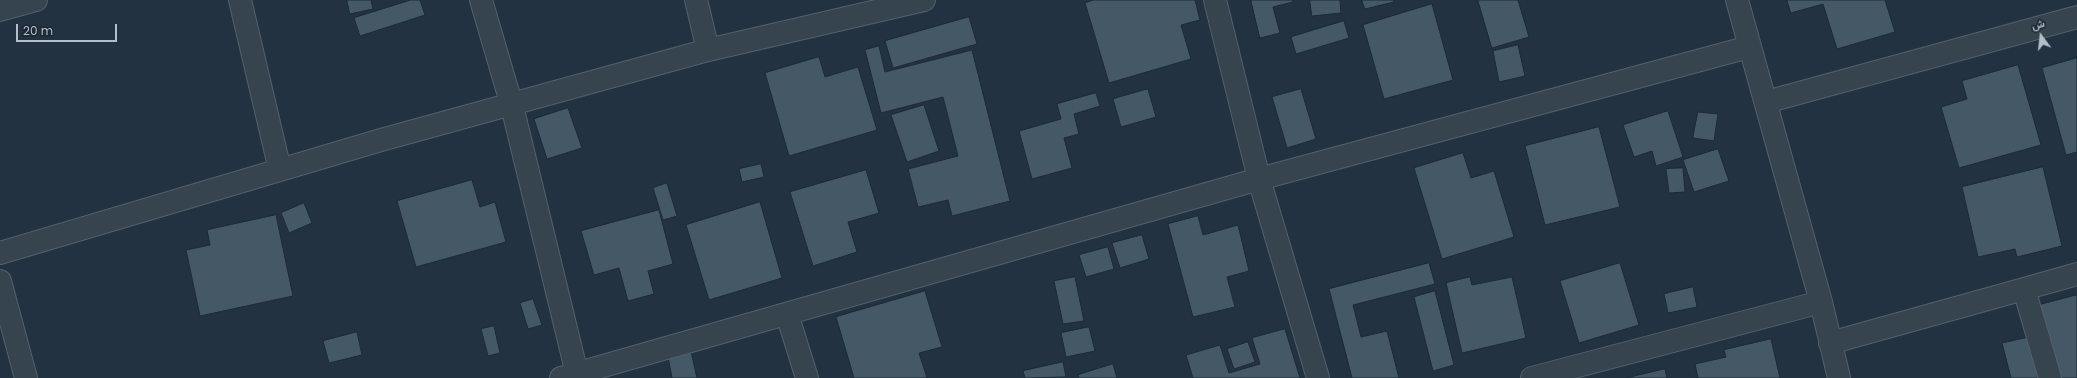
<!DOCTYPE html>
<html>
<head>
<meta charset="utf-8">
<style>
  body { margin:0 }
  #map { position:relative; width:2077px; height:378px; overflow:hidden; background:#223240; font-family:Poppins,Vazirmatn,sans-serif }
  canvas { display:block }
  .north { position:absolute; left:2021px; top:16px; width:40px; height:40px; -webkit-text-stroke:3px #1b2934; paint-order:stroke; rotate:345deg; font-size:11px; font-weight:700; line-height:16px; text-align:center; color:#b2beca }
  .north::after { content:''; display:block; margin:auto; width:14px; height:18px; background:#b2beca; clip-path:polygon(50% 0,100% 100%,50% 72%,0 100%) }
  .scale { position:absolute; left:16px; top:24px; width:101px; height:18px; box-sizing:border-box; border:2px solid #b2beca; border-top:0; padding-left:5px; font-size:12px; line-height:14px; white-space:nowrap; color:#b2beca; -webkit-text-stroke:3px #1b2934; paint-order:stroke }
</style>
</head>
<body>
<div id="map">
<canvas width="2077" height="378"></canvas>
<div class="north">ش</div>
<div class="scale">20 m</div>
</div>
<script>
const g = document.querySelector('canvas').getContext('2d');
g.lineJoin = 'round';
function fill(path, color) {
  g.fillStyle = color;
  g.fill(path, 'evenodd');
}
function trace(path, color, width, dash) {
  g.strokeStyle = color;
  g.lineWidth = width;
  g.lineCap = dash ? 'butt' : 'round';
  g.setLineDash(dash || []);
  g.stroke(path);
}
const building = new Path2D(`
  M 347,0 L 371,0 L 373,9 L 350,14 Z
  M 411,0 L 420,0 L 425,15 L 360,36 L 354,18 Z
  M 1094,0 L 1195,0 L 1200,20 L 1181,25 L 1191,59 L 1109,83 L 1085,3 Z
  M 1251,0 L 1293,0 L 1293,2 L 1273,7 L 1280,33 L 1260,38 Z
  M 1310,0 L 1340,0 L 1341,13 L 1312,16 Z
  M 1362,0 L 1393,0 L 1394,2 L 1365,9 Z
  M 1478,0 L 1518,0 L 1529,37 L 1492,48 Z
  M 1787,0 L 1885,0 L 1895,32 L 1837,49 L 1823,4 L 1791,13 Z
  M 1432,4 L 1453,80 L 1384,99 L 1363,25 Z
  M 969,17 L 977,44 L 893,68 L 885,41 Z
  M 1344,21 L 1349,38 L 1296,54 L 1291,37 Z
  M 1518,45 L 1525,76 L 1499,82 L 1493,51 Z
  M 879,46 L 885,72 L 972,50 L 1010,201 L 952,216 L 948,200 L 918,207 L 908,169 L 958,156 L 943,97 L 881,113 L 865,50 Z
  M 819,57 L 825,77 L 858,67 L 877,130 L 789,156 L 765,73 Z
  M 2077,58 L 2077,152 L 2066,155 L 2042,68 Z
  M 2018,65 L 2041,145 L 1959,168 L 1941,107 L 1967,99 L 1962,81 Z
  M 1148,89 L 1156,117 L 1121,127 L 1113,99 Z
  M 1301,89 L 1316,139 L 1287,148 L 1272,97 Z
  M 1096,93 L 1100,106 L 1074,114 L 1079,134 L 1064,138 L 1072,168 L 1032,179 L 1019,131 L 1061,119 L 1057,104 Z
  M 924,105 L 939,151 L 907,162 L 891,115 Z
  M 568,108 L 582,148 L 547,159 L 534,119 Z
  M 1668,111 L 1683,157 L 1656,166 L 1652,151 L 1634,157 L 1623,125 Z
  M 1698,112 L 1718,114 L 1714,141 L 1693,138 Z
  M 1599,127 L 1620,207 L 1545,225 L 1525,146 Z
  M 1718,149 L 1729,181 L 1694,192 L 1683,160 Z
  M 1463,153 L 1471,178 L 1494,171 L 1514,237 L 1442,259 L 1414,168 Z
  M 761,164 L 764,177 L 742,182 L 739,169 Z
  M 2043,167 L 2062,246 L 2017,257 L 2015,249 L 1978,257 L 1962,187 Z
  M 1683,168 L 1685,192 L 1669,193 L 1666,169 Z
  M 866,170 L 879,213 L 848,222 L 857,252 L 813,266 L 790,192 Z
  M 472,180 L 480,207 L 495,202 L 506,242 L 416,267 L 397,201 Z
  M 667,183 L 677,216 L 663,220 L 653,188 Z
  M 760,202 L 782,278 L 709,300 L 686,225 Z
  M 304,203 L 312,223 L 289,233 L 281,213 Z
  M 659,210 L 673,264 L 648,271 L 654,294 L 628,301 L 619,268 L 594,275 L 581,231 Z
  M 276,215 L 293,296 L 200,316 L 186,250 L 210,245 L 207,230 Z
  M 1198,216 L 1203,235 L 1238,225 L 1249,271 L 1227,277 L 1235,307 L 1193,317 L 1168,224 Z
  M 1142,235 L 1149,259 L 1120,268 L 1112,243 Z
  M 1108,247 L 1114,269 L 1086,277 L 1079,255 Z
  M 1429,263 L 1435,284 L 1353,305 L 1361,337 L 1387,331 L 1399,378 L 1352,378 L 1329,289 Z
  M 1620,263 L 1639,325 L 1579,343 L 1560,281 Z
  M 1075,277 L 1084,321 L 1063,324 L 1054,281 Z
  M 1470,277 L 1472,285 L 1512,277 L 1526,338 L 1462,353 L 1446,283 Z
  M 1693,287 L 1697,307 L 1668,313 L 1664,294 Z
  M 925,291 L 942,347 L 919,353 L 927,378 L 854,378 L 836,317 Z
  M 1435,291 L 1454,365 L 1433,371 L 1414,297 Z
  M 2077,295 L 2077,378 L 2011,378 L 2002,343 L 2046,333 L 2039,305 Z
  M 533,299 L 542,325 L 528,329 L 520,303 Z
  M 494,326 L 500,353 L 488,356 L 481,329 Z
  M 1089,327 L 1095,351 L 1066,357 L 1061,333 Z
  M 1285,329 L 1300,378 L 1193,378 L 1186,355 L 1220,345 L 1229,373 L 1260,364 L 1252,338 Z
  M 357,332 L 362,355 L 329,363 L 323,341 Z
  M 1771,339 L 1780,378 L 1698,378 L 1695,364 L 1726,357 L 1724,350 Z
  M 1248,342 L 1255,362 L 1234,369 L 1227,349 Z
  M 691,351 L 697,378 L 672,378 L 668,357 Z
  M 1063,362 L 1066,377 L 1025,378 L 1023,371 Z
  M 1113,364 L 1117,378 L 1079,378 L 1078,375 Z
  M 1665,369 L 1667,378 L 1626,378 Z`);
fill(building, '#455866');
trace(building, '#1d2b36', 1);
const minor = new Path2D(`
  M 240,0 L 280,170
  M 481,0 L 512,106 L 578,378
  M 696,0 L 708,50
  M 1215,0 L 1259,179 L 1318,378
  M 1737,0 L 1821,302 L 1839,378
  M 0,10 L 36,0
  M 1766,102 L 2077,17
  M 0,253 L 381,140 L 708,50 L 924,0
  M 0,281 L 26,378
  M 2024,289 L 2077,274
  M 787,314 L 807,378
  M 1830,343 L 2024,289 L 2050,378
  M 561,378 L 1259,179 L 1749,47
  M 1532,378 L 1821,302`);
trace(minor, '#54616d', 24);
trace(minor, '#36444f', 22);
</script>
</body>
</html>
